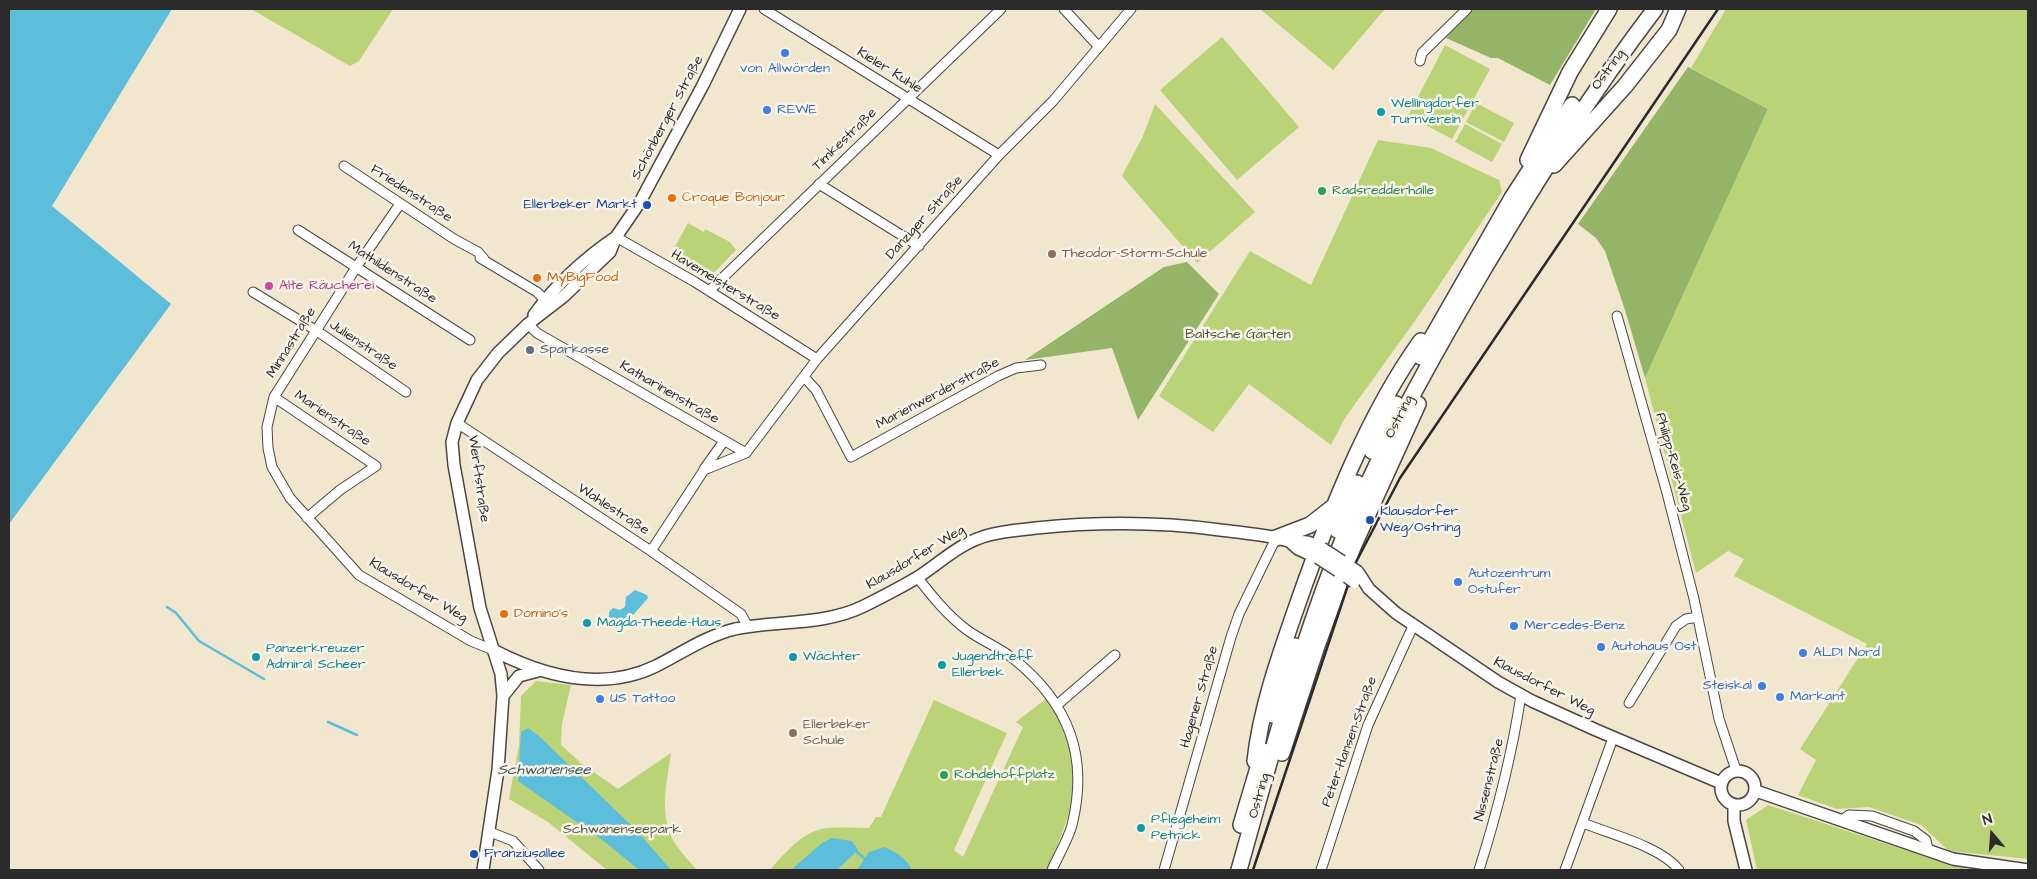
<!DOCTYPE html>
<html>
<head>
<meta charset="utf-8">
<style>
  body { margin:0 }
  #map { position:relative; width:2037px; height:879px; overflow:hidden; background:#f1e7ce; font-family:"Architects Daughter",sans-serif }
  canvas { display:block }
  .frame { position:absolute; inset:0; border:10px solid #2b2b2b; pointer-events:none }
  .north { position:absolute; left:1967px; top:809px; width:50px; height:50px; -webkit-text-stroke:4px #f7f3e8; paint-order:stroke; rotate:342deg; font-size:14px; font-weight:700; line-height:20px; text-align:center; color:#2b2b2b }
  .north::after { content:''; display:block; margin:auto; width:18px; height:22px; background:#2b2b2b; clip-path:polygon(50% 0,100% 100%,50% 72%,0 100%) }
</style>
</head>
<body>
<div id="map">
<canvas width="2037" height="879"></canvas>
<div class="frame"></div>
<div class="north">N</div>
</div>
<script>
const g = document.querySelector('canvas').getContext('2d');
g.lineJoin = 'round';
function fill(path, color) {
  g.fillStyle = color;
  g.fill(path, 'evenodd');
}
function trace(path, color, width, dash) {
  g.strokeStyle = color;
  g.lineWidth = width;
  g.lineCap = dash ? 'butt' : 'round';
  g.setLineDash(dash || []);
  g.stroke(path);
}
function write(font, color, halo, rows, align = 'center') {
  g.font = font + ' "Architects Daughter",sans-serif';
  g.lineWidth = 5;
  g.setLineDash([]);
  g.textBaseline = 'middle';
  g.strokeStyle = halo;
  g.fillStyle = color;
  for (const [text, x, y, turn = 0] of rows) {
    g.save();
    g.translate(x, y);
    g.rotate((+turn || 0) * Math.PI / 180);
    g.textAlign = isNaN(turn) ? turn : align;
    if (halo) g.strokeText(text, 0, 0);
    g.fillText(text, 0, 0);
    g.restore();
  }
}
fill(new Path2D(`
  M 251,9 L 393,9 L 359,61 L 350,66 Z
  M 1260,9 L 1385,9 L 1333,70 Z
  M 1726,9 L 2028,9 L 2028,859 L 1949,851 L 1921,825 L 1869,807 L 1837,809 L 1798,795 L 1816,760 L 1800,749 L 1867,644 L 1734,576 L 1744,559 L 1728,551 L 1696,573 L 1645,378 L 1768,109 L 1691,68 Z
  M 1222,37 L 1299,127 L 1237,180 L 1160,90 Z
  M 1445,45 L 1490,69 L 1452,139 L 1408,116 Z
  M 1476,103 L 1514,123 L 1504,142 L 1466,122 Z
  M 1155,104 L 1255,212 L 1197,263 L 1122,176 L 1143,136 Z
  M 1465,124 L 1502,144 L 1492,162 L 1455,142 Z
  M 1378,140 L 1431,148 L 1499,180 L 1502,192 L 1417,318 L 1345,418 L 1331,445 L 1249,384 L 1213,432 L 1159,396 L 1250,251 L 1311,285 Z
  M 688,223 L 704,232 L 705,229 L 730,242 L 736,250 L 710,277 L 671,254 Z
  M 536,681 L 571,685 L 562,724 L 561,745 L 582,764 L 618,789 L 671,753 C 667,784 658,815 675,843 C 681,853 690,862 697,870 L 607,870 L 548,822 L 509,799 L 519,745 L 521,696 Z
  M 1047,698 C 1052,706 1060,714 1063,723 C 1087,779 1069,819 1047,870 L 770,870 C 781,857 800,835 818,830 C 829,826 856,828 869,828 L 876,817 L 881,817 L 934,700 L 1007,733 L 954,850 L 963,857 L 1023,727 L 1016,722 Z
  M 1768,805 L 1951,865 L 1972,870 L 1757,870 L 1746,820 Z`), '#bbd377');
fill(new Path2D(`
  M 1471,9 L 1596,9 L 1550,85 L 1498,58 L 1491,58 L 1446,38 Z
  M 1688,67 L 1768,109 L 1645,378 L 1625,310 L 1605,251 L 1596,238 L 1578,224 Z
  M 1187,262 L 1219,294 L 1138,420 L 1112,348 L 1025,360 L 1164,267 Z`), '#94b568');
fill(new Path2D(`
  M 9,9 L 172,9 L 52,206 L 171,304 L 9,524 Z
  M 635,590 L 647,595 L 648,598 L 634,614 L 620,622 L 609,617 L 609,612 L 613,608 L 620,610 L 625,607 L 626,597 Z
  M 528,728 L 539,736 L 637,831 L 671,870 L 639,870 L 605,842 L 518,781 L 521,732 Z
  M 832,838 L 852,841 L 858,850 L 837,870 L 791,870 L 822,843 Z
  M 884,847 C 896,852 906,858 912,870 L 857,870 L 869,852 Z`), '#5cbeda');
trace(new Path2D(`
  M 167,607 L 176,613 L 199,641 L 264,679
  M 328,722 L 357,735
  M 857,852 L 865,859`), '#5cbeda', 2.5);
const street = new Path2D(`
  M 764,9 L 999,155
  M 1064,9 L 1099,47
  M 1420,61 L 1422,53 L 1467,9
  M 344,166 L 454,239 L 478,252 L 484,259
  M 819,184 L 919,246
  M 400,204 L 357,266 L 274,397 L 267,427 L 268,448 L 272,467 L 290,498 L 359,575 L 471,641 L 493,650
  M 298,230 L 470,340
  M 616,237 L 695,282 L 817,359
  M 480,258 L 537,292 L 545,300
  M 709,291 L 1001,9
  M 253,292 L 317,331 L 406,392
  M 1617,316 L 1667,493 L 1694,599 L 1719,719 L 1736,770
  M 528,324 L 537,333 L 746,453
  M 804,377 L 816,390 L 851,457 L 998,376 L 1016,368 L 1041,365
  M 274,397 L 376,466 L 340,490 L 307,518
  M 457,423 L 651,551 L 741,614 L 748,627
  M 746,453 L 817,359 L 999,155 L 1053,101 L 1131,9
  M 704,469 L 724,441
  M 651,551 L 704,470 L 746,453
  M 917,577 C 932,596 947,615 967,630 C 982,641 1001,648 1015,660 C 1069,704 1089,757 1072,825 C 1068,840 1058,856 1052,870
  M 1629,703 L 1676,626 L 1686,619 L 1698,617
  M 1057,705 L 1115,655
  M 1842,820 L 1849,815 L 1872,816 L 1914,831 L 1926,840 L 1928,850
  M 1583,823 C 1610,834 1662,847 1679,870
  M 490,832 L 513,841 L 539,870
  M 1164,870 L 1231,637 L 1239,614 L 1276,538
  M 1321,870 L 1368,725 L 1413,626
  M 1479,870 C 1497,813 1512,755 1521,695
  M 1565,870 L 1613,738`);
const secondary = new Path2D(`
  M 534,315 C 555,285 586,257 616,237
  M 1289,541 L 1298,549 L 1318,558
  M 1358,572 L 1369,589 L 1396,613 L 1498,682 L 1532,701 L 1596,730 L 1721,783
  M 493,650 C 543,676 603,692 656,666 C 682,653 706,636 735,629 C 778,620 823,626 864,606 C 882,597 900,588 918,577 C 941,562 961,542 989,535 C 1004,531 1021,530 1036,528 C 1096,522 1160,522 1220,530 C 1237,532 1255,534 1272,537 C 1278,538 1283,540 1289,541 C 1304,542 1307,540 1322,548
  M 503,696 L 519,676 L 538,671
  M1721 788a17 17 0 1 1 34 0a17 17 0 1 1-34 0Z
  M 1756,791 L 1953,859 L 2028,870
  M 1734,805 L 1734,821 L 1746,870
  M 483,870 L 498,770 L 503,696 L 501,674 L 480,608 L 454,465 L 452,442 L 457,423 L 477,380 L 498,353 L 528,324 L 563,297 L 610,252 L 616,237 L 640,202 L 703,85 L 740,9`);
const highway = new Path2D(`
  M 1528,160 L 1570,72 L 1609,9
  M 1554,165 L 1625,86 L 1669,30 L 1678,9
  M 1421,357 L 1512,198 L 1572,105
  M 1372,451 L 1396,404
  M 1337,530 L 1357,483
  M 1276,538 L 1310,525 L 1333,507
  M 1273,715 L 1295,646
  M 1282,753 L 1317,646 L 1353,547 L 1418,404
  M 1255,761 C 1261,706 1281,652 1299,600 C 1329,515 1368,414 1421,341
  M 1241,825 L 1263,751
  M 1239,870 C 1270,760 1299,648 1342,542 C 1382,446 1432,357 1485,267 C 1539,177 1591,93 1655,9`);
trace(street, '#494743', 11);
trace(secondary, '#494743', 14);
trace(highway, '#494743', 18);
trace(street, '#fff', 9);
trace(secondary, '#fff', 11);
trace(highway, '#fff', 15);
trace(new Path2D(`
  M 1253,870 L 1355,564 L 1400,478 L 1718,9`), '#2b2b2b', 2.5);
const secondaryBridge = new Path2D(`
  M 1322,548 L 1342,561
  M 1318,558 L 1338,571
  M 1351,567 L 1358,572
  M 1347,577 L 1354,582`);
trace(secondaryBridge, '#494743', 14, []);
trace(secondaryBridge, '#fff', 11);
for (const [x, y, r, color] of [
  [785,53,5,"#3f7fe0"],
  [767,110,5,"#3f7fe0"],
  [1381,112,5,"#0f9aa8"],
  [1322,191,5,"#2e9e5b"],
  [672,198,5,"#e8710a"],
  [647,205,5,"#1a4fb4"],
  [1052,254,5,"#8d6e63"],
  [537,278,5,"#e8710a"],
  [269,286,5,"#d1479c"],
  [530,350,5,"#5c6f8a"],
  [1370,520,5,"#1a4fb4"],
  [1458,582,5,"#3f7fe0"],
  [504,614,5,"#e8710a"],
  [587,623,5,"#0f9aa8"],
  [1514,626,5,"#3f7fe0"],
  [1601,647,5,"#3f7fe0"],
  [1803,653,5,"#3f7fe0"],
  [256,657,5,"#0f9aa8"],
  [793,657,5,"#0f9aa8"],
  [942,665,5,"#0f9aa8"],
  [1762,686,5,"#3f7fe0"],
  [1780,697,5,"#3f7fe0"],
  [600,699,5,"#3f7fe0"],
  [793,733,5,"#8d6e63"],
  [944,775,5,"#2e9e5b"],
  [1141,828,5,"#0f9aa8"],
  [474,854,5,"#1a4fb4"]
]) {
  const dot = new Path2D();
  dot.arc(x, y, r, 0, 2 * Math.PI);
  g.fillStyle = color;
  g.fill(dot);
  trace(dot, '#f7f3e8', 2);
}
write('14px', '#366cbe', '#f7f3e8', [
  ["von Allwörden",785,69,"center"],
  ["REWE",777,110],
  ["Autozentrum",1468,574],
  ["Ostufer",1468,590],
  ["Mercedes-Benz",1524,626],
  ["Autohaus Ost",1611,647],
  ["ALDI Nord",1813,653],
  ["Steiskal",1752,686,"right"],
  ["Markant",1790,697],
  ["US Tattoo",610,699]
], 'left');
write('14px', '#2b2b2b', '#f7f3e8', [
  ["Ostring",1609,70,-54],
  ["Kieler Kuhle",889,71,32],
  ["Schönberger Straße",668,118,-62],
  ["Timkestraße",845,140,-44],
  ["Friedenstraße",411,194,33],
  ["Danziger Straße",925,218,-48],
  ["Mathildenstraße",392,273,33],
  ["Havemeisterstraße",725,286,31],
  ["Minnastraße",292,343,-58],
  ["Julienstraße",363,346,34],
  ["Katharinenstraße",669,393,30],
  ["Marienwerderstraße",938,394,-28],
  ["Ostring",1400,417,-63],
  ["Marienstraße",332,419,34],
  ["Philipp-Reis-Weg",1673,462,74],
  ["Werftstraße",478,479,82],
  ["Wahlestraße",613,510,33],
  ["Klausdorfer Weg",916,558,-31],
  ["Klausdorfer Weg",418,591,31],
  ["Klausdorfer Weg",1544,687,27],
  ["Hagener Straße",1200,697,-74],
  ["Peter-Hansen-Straße",1350,742,-70],
  ["Nissenstraße",1490,780,-76],
  ["Ostring",1260,796,-74]
]);
write('14px', '#0d838f', '#f7f3e8', [
  ["Wellingdorfer",1391,104],
  ["Turnverein",1391,120],
  ["Magda-Theede-Haus",597,623],
  ["Panzerkreuzer",266,649],
  ["Admiral Scheer",266,665],
  ["Wächter",803,657],
  ["Jugendtreff",952,657],
  ["Ellerbek",952,673],
  ["Pflegeheim",1151,820],
  ["Petrick",1151,836]
], 'left');
write('14px', '#27864d', '#f7f3e8', [
  ["Radsredderhalle",1332,191],
  ["Rohdehoffplatz",954,775]
], 'left');
write('14px', '#c56008', '#f7f3e8', [
  ["Croque Bonjour",682,198],
  ["MyBigFood",547,278],
  ["Domino's",514,614]
], 'left');
write('14px', '#164399', '#f7f3e8', [
  ["Ellerbeker Markt",637,205,"right"],
  ["Klausdorfer",1380,512],
  ["Weg/Ostring",1380,528],
  ["Franziusallee",484,854]
], 'left');
write('14px', '#785e54', '#f7f3e8', [
  ["Theodor-Storm-Schule",1062,254],
  ["Ellerbeker",803,725],
  ["Schule",803,741]
], 'left');
write('14px', '#b23c85', '#f7f3e8', [
  ["Alte Räucherei",279,286]
], 'left');
write('14px', '#4f553e', '#f7f3e8', [
  ["Baltsche Gärten",1238,335],
  ["Schwanenseepark",622,830]
]);
write('14px', '#4e5e75', '#f7f3e8', [
  ["Sparkasse",540,350]
], 'left');
write('italic 15px', '#3a5760', '#f7f3e8', [
  ["Schwanensee",544,771]
]);
</script>
</body>
</html>
